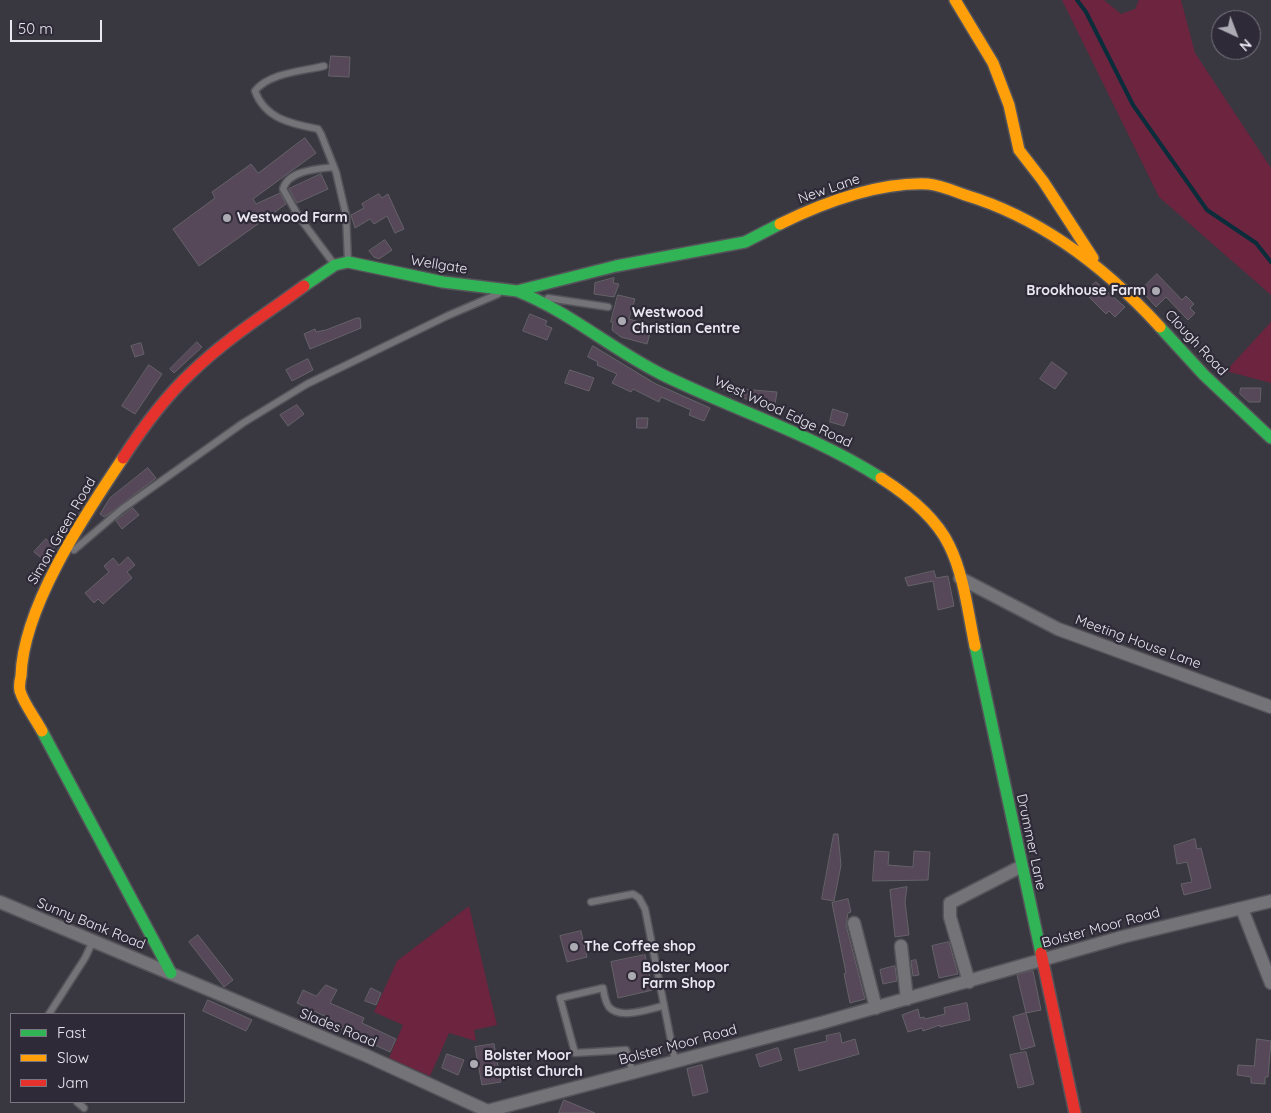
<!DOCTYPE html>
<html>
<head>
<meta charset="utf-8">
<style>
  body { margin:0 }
  #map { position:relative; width:1271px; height:1113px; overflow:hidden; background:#393840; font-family:Quicksand,sans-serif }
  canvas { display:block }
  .legend { position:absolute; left:10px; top:1013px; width:175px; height:90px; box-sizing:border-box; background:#2e2a38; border:1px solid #797682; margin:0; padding:6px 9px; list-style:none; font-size:15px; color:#eae7f1 }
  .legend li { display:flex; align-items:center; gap:10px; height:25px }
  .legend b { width:25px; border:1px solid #797682 }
  .north { position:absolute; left:1211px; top:10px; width:50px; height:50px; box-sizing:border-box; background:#2e2a38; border:1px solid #797682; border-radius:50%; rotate:137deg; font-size:14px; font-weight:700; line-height:20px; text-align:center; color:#eae7f1 }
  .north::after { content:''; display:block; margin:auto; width:18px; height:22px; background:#acaab3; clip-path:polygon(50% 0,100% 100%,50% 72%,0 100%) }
  .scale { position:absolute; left:10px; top:20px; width:92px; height:22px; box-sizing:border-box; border:2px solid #eae7f1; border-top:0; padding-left:6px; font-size:15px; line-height:18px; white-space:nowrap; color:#eae7f1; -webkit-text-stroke:4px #2e2a38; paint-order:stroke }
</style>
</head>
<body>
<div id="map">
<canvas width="1271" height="1113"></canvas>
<ul class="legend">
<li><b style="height:6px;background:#30b455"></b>Fast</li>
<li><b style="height:6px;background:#ff9f0a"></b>Slow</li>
<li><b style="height:6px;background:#e5322d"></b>Jam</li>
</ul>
<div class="north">N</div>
<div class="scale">50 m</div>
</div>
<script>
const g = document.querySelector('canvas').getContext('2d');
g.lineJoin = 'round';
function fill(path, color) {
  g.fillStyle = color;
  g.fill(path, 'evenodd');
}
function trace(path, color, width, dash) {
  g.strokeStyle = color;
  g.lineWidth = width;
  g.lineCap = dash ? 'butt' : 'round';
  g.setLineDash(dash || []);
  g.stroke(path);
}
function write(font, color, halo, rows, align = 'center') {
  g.font = font + ' Quicksand,sans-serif';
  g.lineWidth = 4.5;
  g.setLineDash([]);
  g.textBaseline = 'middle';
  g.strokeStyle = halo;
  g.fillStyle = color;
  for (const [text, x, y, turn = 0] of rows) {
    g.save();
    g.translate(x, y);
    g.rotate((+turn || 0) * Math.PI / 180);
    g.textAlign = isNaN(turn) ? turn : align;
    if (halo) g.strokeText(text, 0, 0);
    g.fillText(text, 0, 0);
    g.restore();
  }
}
fill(new Path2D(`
  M 1062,0 L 1104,0 L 1121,14 L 1135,9 L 1139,0 L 1181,0 L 1195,53 L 1271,168 L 1271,295 L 1159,197 Z
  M 1271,322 L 1271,383 L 1226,371 Z
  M 469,906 L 497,1025 L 474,1030 L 476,1041 L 449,1033 L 430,1076 L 389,1058 L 403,1025 L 374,1012 L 397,961 Z`), '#6d243e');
trace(new Path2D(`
  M 1077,0 L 1086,12 L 1133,105 L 1207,210 L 1256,243 L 1271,262`), '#0b2c3b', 4);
const building = new Path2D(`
  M 331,56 L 350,57 L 349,77 L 329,76 Z
  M 305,138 L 316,153 L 253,199 L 256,204 L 280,193 L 286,204 L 199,266 L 173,229 L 215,198 L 212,192 L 251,164 L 258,173 Z
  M 321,174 L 328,189 L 297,203 L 289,189 Z
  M 379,194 L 382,198 L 388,194 L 404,229 L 395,233 L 387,216 L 374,224 L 370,219 L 355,228 L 351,215 L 364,208 L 362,204 Z
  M 385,240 L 392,250 L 379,259 L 374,257 L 369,251 Z
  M 1157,274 L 1182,300 L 1186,296 L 1194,304 L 1190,308 L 1195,313 L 1188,320 L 1166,297 L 1156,307 L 1141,290 Z
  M 614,278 L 613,283 L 619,284 L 614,297 L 594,294 L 595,283 Z
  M 1096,282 L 1125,307 L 1115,317 L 1109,311 L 1106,314 L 1085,293 Z
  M 618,295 L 635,299 L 629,319 L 652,326 L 647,344 L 621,337 L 612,330 L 613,322 L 611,322 Z
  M 530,314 L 547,321 L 545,325 L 552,328 L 547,340 L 523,331 Z
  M 357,318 L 360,318 L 361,328 L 310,349 L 304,334 L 315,329 L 316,332 L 326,330 Z
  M 197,342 L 202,347 L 174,373 L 170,369 Z
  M 141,343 L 144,354 L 135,357 L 131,346 Z
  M 593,346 L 656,384 L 710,408 L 704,421 L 689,415 L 691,410 L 661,397 L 659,402 L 633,389 L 631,392 L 612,383 L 617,374 L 597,365 L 598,362 L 588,357 Z
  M 308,359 L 313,370 L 292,381 L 286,370 Z
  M 1052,362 L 1067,373 L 1055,389 L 1040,379 Z
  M 149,365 L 162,374 L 135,414 L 122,406 Z
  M 570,370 L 594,378 L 589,391 L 565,383 Z
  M 717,387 L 777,392 L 775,404 L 754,402 Z
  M 1241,388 L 1261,388 L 1260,402 L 1249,402 L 1240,394 Z
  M 297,405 L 304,414 L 288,426 L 280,415 Z
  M 833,409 L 848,414 L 844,426 L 830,422 Z
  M 637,418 L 648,418 L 647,428 L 637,428 Z
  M 148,468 L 156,478 L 110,513 L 104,517 L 100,514 L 110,498 Z
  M 133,508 L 139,515 L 122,529 L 116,521 Z
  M 46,539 L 55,547 L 44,560 L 34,552 Z
  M 128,557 L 135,565 L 127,572 L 132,578 L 103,604 L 98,599 L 94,603 L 85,593 L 109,572 L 104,566 L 113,558 L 119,565 Z
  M 934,571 L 936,578 L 948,576 L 954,606 L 938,610 L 933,581 L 908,586 L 905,578 Z
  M 834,834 L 838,834 L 841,865 L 834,901 L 822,899 Z
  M 1195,839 L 1197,849 L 1201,848 L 1211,888 L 1184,895 L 1181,884 L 1192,882 L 1187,862 L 1177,864 L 1174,846 Z
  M 875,851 L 889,852 L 888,865 L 913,867 L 914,851 L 930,852 L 928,880 L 873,881 Z
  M 907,887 L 905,902 L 909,935 L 895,937 L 890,890 Z
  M 848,899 L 851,912 L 848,913 L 846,925 L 865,999 L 850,1003 L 844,974 L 846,973 L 832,903 Z
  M 581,931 L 587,957 L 567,962 L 560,936 Z
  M 198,935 L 233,980 L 224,987 L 189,942 Z
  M 949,942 L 958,974 L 939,978 L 932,946 Z
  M 645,955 L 653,990 L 618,998 L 611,962 Z
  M 916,960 L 919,975 L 913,976 L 911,961 Z
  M 895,966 L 897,981 L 883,984 L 880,970 Z
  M 1033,971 L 1041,1010 L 1026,1013 L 1017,975 Z
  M 326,985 L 337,990 L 330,1003 L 364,1018 L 362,1023 L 396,1039 L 390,1052 L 366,1041 L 368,1037 L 343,1026 L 341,1030 L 330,1026 L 333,1020 L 297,1003 L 303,990 L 316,996 Z
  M 371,988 L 381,993 L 376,1005 L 365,1001 Z
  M 208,1000 L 252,1020 L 246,1031 L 203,1011 Z
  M 967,1003 L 970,1020 L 940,1027 L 940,1025 L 923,1031 L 922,1028 L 908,1032 L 902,1015 L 918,1009 L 920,1018 L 924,1017 L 925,1019 L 945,1014 L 944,1008 Z
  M 1026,1013 L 1035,1046 L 1021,1050 L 1013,1017 Z
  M 840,1033 L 842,1043 L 855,1039 L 859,1054 L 799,1071 L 794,1049 L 827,1041 L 826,1036 Z
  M 1257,1039 L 1271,1041 L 1268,1077 L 1265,1077 L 1265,1084 L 1251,1083 L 1251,1077 L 1237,1075 L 1238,1065 L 1254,1066 Z
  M 494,1044 L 501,1082 L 482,1085 L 475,1047 Z
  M 778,1048 L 782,1060 L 760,1067 L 756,1055 Z
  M 1026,1052 L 1034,1084 L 1018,1088 L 1010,1055 Z
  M 447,1054 L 464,1060 L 458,1075 L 442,1068 Z
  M 702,1065 L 708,1092 L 693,1096 L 687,1069 Z
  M 564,1100 L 595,1113 L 559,1113 Z`);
fill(building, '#564858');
trace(building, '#656268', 1);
const lane = new Path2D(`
  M 324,66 C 304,71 268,73 255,91 C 265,119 292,124 318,129 L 321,134 L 336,172 L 346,215 L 348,261
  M 334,264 L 299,217 L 283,189 C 288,170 318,169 334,167
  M 548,298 L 608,307
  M 74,550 L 122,509 L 243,423 L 307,384 L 447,316 L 498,294
  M 591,902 L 633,894 L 639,898 L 645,909 L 675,1061
  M 49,1014 L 85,958 L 93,941
  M 633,1073 L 626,1050 L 575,1053 L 560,998 L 603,988 C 604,994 605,1002 609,1007 C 620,1020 649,1009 663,1006
  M 77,1102 L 84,1108`);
const street = new Path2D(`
  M 960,578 L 1058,629 L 1271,707
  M 0,902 L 365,1055 L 492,1113
  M 1242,909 L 1271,983
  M 854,923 L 876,1008
  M 901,946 L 907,999
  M 969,982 L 950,917 L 950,903 L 1020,867
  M 487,1111 L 821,1023 L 1122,937 L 1271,901`);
const fast = new Path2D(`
  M 304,286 L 335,265 L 348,262 L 443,282 L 517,291 L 616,266 L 745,242 L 780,224
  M 517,291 C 570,312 611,349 661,374 C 734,410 812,434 881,478
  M 1160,327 L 1204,375 L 1271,438
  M 975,646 L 1041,953
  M 42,731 L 171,973`);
const slow = new Path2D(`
  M 955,0 L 993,63 L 1009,105 L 1019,150 L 1043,181 L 1093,258
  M 780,224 C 825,202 878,182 928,184 C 940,185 954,191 965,195 C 1042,218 1106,268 1160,327
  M 881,478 C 906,494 936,518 949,545 C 964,575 968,613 975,646
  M 42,731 C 35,718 24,704 20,691 C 19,686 20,680 21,676 C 23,606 85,515 123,458`);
const jam = new Path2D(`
  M 123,458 C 143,427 165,397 192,372 C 226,339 266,314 304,286
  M 1041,953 L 1075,1113`);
trace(lane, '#56545b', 9);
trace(street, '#56545b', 15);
trace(fast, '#56545b', 14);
trace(slow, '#56545b', 14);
trace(jam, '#56545b', 14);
trace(lane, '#747378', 6);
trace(street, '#747378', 12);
trace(fast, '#30b455', 11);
trace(slow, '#ff9f0a', 11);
trace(jam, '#e5322d', 11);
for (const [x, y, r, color] of [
  [227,218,5,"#acaab3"],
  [1156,291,5,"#acaab3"],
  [622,321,5,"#acaab3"],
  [574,947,5,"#acaab3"],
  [632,976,5,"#acaab3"],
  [474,1064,5,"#acaab3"]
]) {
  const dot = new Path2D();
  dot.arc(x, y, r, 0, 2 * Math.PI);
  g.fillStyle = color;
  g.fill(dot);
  trace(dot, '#2e2a38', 2);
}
write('14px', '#eae7f1', '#2e2a38', [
  ["New Lane",829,189,-19],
  ["Wellgate",439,265,9],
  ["Clough Road",1196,343,47],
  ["West Wood Edge Road",783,412,25],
  ["Simon Green Road",62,531,-60],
  ["Meeting House Lane",1138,642,20],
  ["Drummer Lane",1031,842,78],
  ["Sunny Bank Road",91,924,22],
  ["Bolster Moor Road",1101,928,-15],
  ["Slades Road",338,1028,22],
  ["Bolster Moor Road",678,1045,-15]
]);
write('bold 14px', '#eae7f1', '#2e2a38', [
  ["Westwood Farm",237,218],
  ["Brookhouse Farm",1146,291,"right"],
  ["Westwood",632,313],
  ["Christian Centre",632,329],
  ["The Coffee shop",584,947],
  ["Bolster Moor",642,968],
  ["Farm Shop",642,984],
  ["Bolster Moor",484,1056],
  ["Baptist Church",484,1072]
], 'left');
</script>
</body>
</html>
